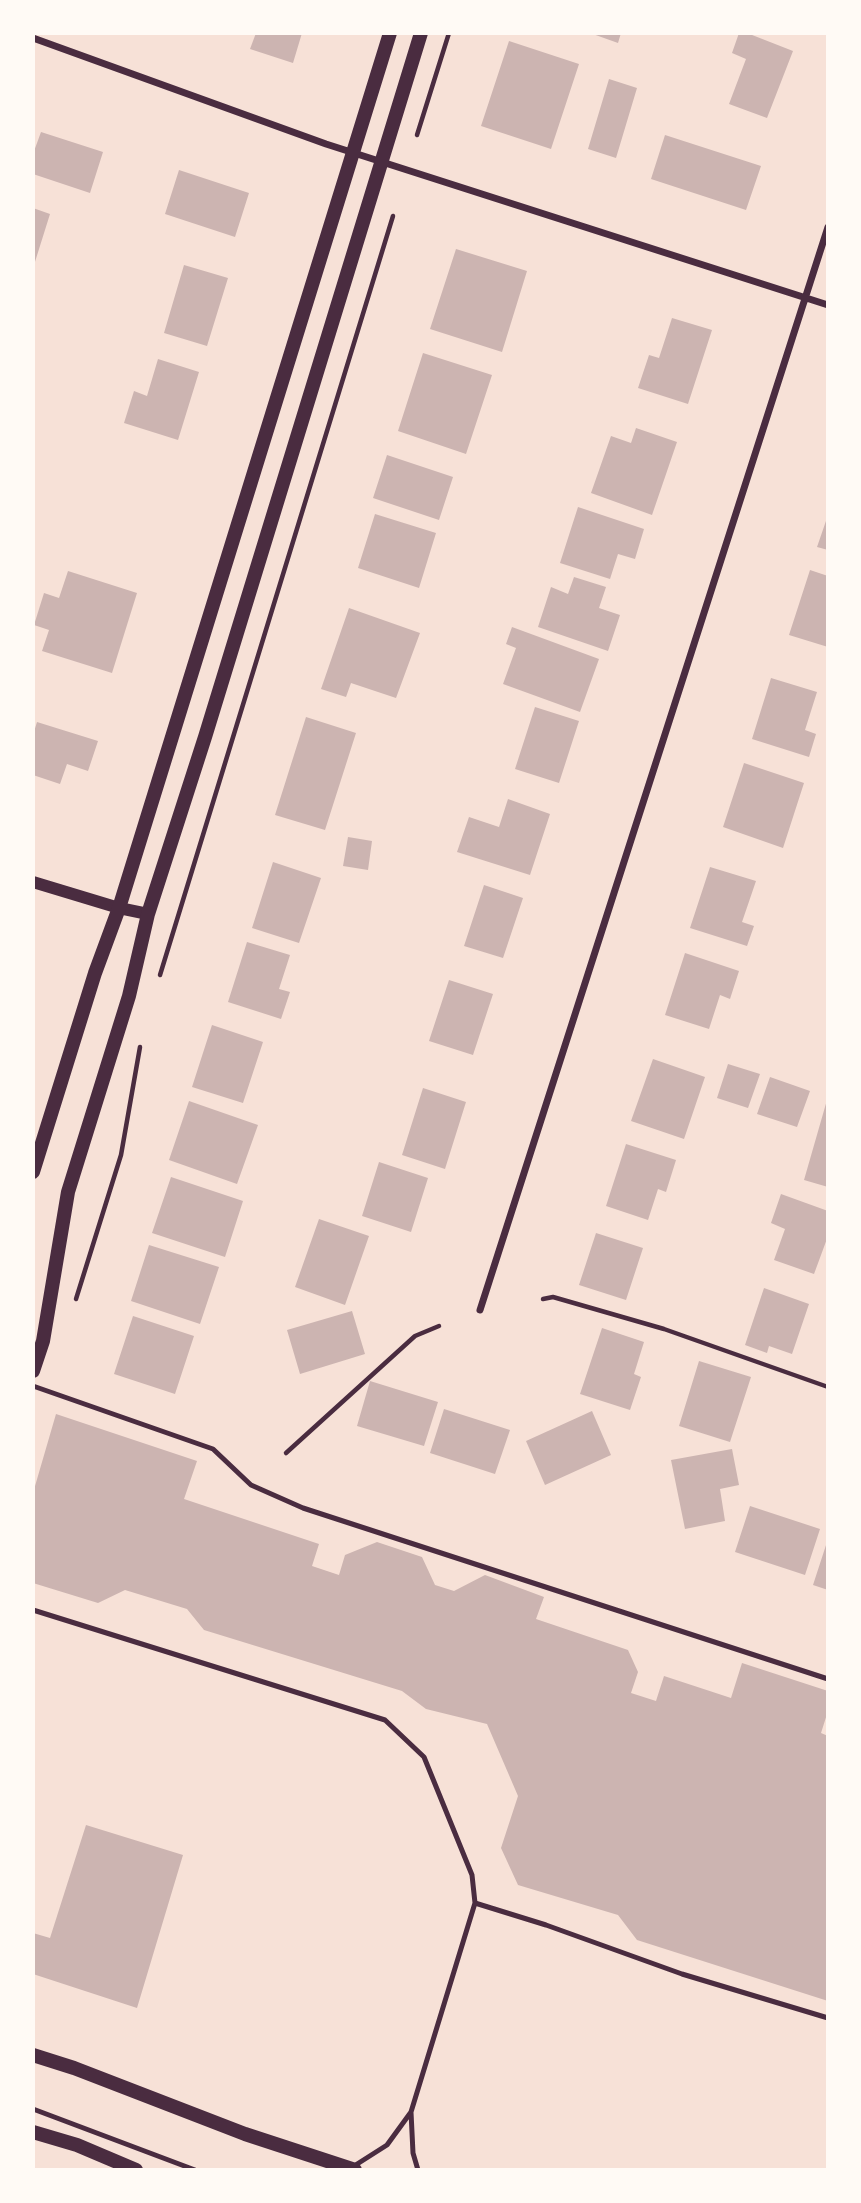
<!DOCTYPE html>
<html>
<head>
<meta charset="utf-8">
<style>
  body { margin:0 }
  #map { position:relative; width:861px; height:2203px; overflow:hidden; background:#f7e1d7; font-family:Manrope,sans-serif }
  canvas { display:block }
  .frame { position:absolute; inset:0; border:35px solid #fffaf5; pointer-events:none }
</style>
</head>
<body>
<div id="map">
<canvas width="861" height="2203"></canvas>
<div class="frame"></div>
</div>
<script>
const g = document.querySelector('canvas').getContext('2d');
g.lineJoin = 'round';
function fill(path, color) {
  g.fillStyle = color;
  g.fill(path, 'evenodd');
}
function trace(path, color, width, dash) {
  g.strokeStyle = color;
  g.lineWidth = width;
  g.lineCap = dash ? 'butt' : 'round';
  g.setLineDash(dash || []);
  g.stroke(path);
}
fill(new Path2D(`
  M 256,33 L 302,33 L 293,63 L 250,49 Z
  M 590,33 L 621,33 L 618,43 Z
  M 739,33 L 747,33 L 793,51 L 767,118 L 729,104 L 746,59 L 732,53 Z
  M 509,41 L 579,64 L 551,149 L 481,126 Z
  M 609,79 L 637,88 L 616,158 L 588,149 Z
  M 41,132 L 103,152 L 90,193 L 33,174 L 33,154 Z
  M 665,135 L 761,166 L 746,210 L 651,179 Z
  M 179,170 L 249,193 L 235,237 L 165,214 Z
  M 33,208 L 50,214 L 34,265 L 33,265 Z
  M 456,249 L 527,271 L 502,352 L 430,329 Z
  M 184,265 L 228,278 L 207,346 L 164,333 Z
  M 672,318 L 712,330 L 688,404 L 638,388 L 649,355 L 659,358 Z
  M 423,353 L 492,375 L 466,454 L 398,431 Z
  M 158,359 L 199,372 L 178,440 L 124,423 L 134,391 L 147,396 Z
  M 636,428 L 677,442 L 652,515 L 591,493 L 611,436 L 631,443 Z
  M 387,455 L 453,477 L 439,520 L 373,498 Z
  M 578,507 L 644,529 L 635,559 L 618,554 L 610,579 L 560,563 Z
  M 375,514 L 436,533 L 419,588 L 358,568 Z
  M 827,518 L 828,518 L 828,550 L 817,547 Z
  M 810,570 L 828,576 L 828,647 L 789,635 Z
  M 68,571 L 137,593 L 112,673 L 42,651 L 49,630 L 34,625 L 44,593 L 59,598 Z
  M 574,577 L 606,587 L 599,608 L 620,615 L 608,651 L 538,627 L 551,587 L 568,594 Z
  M 349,608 L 420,633 L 396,698 L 351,683 L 346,697 L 321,689 Z
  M 512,627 L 599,659 L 580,712 L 503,684 L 516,648 L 506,644 Z
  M 771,678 L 817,692 L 805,730 L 816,734 L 809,757 L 752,739 Z
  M 535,707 L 579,721 L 559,783 L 515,769 Z
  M 306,717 L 356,733 L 325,830 L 275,815 Z
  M 37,722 L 98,741 L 88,771 L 67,764 L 60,784 L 33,775 L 33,735 Z
  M 744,763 L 804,783 L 783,848 L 723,827 Z
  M 508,799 L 550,814 L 530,875 L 457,852 L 469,817 L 499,827 Z
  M 348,837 L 372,841 L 368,870 L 343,866 Z
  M 273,862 L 321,878 L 299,943 L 252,928 Z
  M 710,867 L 756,881 L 742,922 L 754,926 L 747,946 L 690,928 Z
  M 484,885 L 523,898 L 503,958 L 464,946 Z
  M 247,942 L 290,955 L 279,989 L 290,992 L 281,1019 L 228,1002 Z
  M 685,953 L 739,971 L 730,999 L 720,995 L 709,1029 L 665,1015 Z
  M 449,980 L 493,994 L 473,1055 L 429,1041 Z
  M 212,1025 L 263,1042 L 243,1103 L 192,1087 Z
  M 653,1059 L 705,1077 L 684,1139 L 631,1121 Z
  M 728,1064 L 760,1074 L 748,1108 L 717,1098 Z
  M 770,1077 L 810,1091 L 797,1127 L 757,1114 Z
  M 423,1088 L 466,1102 L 445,1169 L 402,1155 Z
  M 827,1100 L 828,1101 L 828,1187 L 804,1180 Z
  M 189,1101 L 258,1125 L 237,1184 L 169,1160 Z
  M 626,1144 L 676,1160 L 666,1192 L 658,1189 L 648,1220 L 606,1206 Z
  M 379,1162 L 428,1178 L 411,1232 L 362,1216 Z
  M 171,1177 L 243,1201 L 225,1257 L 152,1233 Z
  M 781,1194 L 828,1211 L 828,1236 L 814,1274 L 774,1260 L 785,1229 L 771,1223 Z
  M 319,1219 L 369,1236 L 345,1305 L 295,1287 Z
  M 596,1233 L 643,1248 L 626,1300 L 579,1285 Z
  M 149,1245 L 219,1267 L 200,1324 L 131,1301 Z
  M 764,1288 L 809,1304 L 792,1354 L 769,1346 L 767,1353 L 745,1345 Z
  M 352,1311 L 365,1354 L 300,1374 L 287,1330 Z
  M 133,1316 L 194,1336 L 175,1394 L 114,1374 Z
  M 602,1328 L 644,1342 L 634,1374 L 641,1377 L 630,1410 L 580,1394 Z
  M 699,1361 L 751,1377 L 730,1442 L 679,1426 Z
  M 370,1381 L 438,1402 L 424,1446 L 357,1426 Z
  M 444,1409 L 510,1430 L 495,1474 L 430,1453 Z
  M 592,1411 L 611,1455 L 545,1485 L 526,1441 Z
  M 56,1414 L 197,1461 L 184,1499 L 319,1544 L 312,1566 L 339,1575 L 345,1555 L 377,1542 L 422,1557 L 435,1585 L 454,1591 L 485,1575 L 544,1597 L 536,1619 L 628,1650 L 638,1672 L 631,1693 L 656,1701 L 664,1676 L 731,1698 L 742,1663 L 828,1691 L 828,1711 L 821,1733 L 828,1736 L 828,2001 L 637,1940 L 618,1915 L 518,1885 L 501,1848 L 518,1796 L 487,1724 L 426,1709 L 402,1691 L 204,1630 L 187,1609 L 125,1590 L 98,1603 L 33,1583 L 33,1493 Z
  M 732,1449 L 739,1485 L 720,1489 L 725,1521 L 685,1529 L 671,1460 Z
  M 750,1506 L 820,1529 L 805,1575 L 735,1552 Z
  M 827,1542 L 828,1542 L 828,1590 L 813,1585 Z
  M 86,1825 L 183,1855 L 137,2008 L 33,1974 L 33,1933 L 50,1938 Z`), '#ccb4b1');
trace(new Path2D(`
  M 417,135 L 449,33
  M 160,975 L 393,216
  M 76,1299 L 121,1155 L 140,1047
  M 543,1299 L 553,1297 L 664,1329 L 828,1387
  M 286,1453 L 415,1336 L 439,1326`), '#4a2c40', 4.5);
trace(new Path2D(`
  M 33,1386 L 213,1449 L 251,1485 L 303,1508 L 828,1679
  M 33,1610 L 385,1720 L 424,1757 L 472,1875 L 475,1903 L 546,1925 L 682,1974 L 828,2018
  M 33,2109 L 195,2170
  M 411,2112 L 413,2153 L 418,2170
  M 354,2166 L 387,2145 L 411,2112 L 475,1903`), '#4a2c40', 5);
trace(new Path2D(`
  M 33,38 L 326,144 L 828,305
  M 480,1310 L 828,227`), '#4a2c40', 7);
trace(new Path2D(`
  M 33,882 L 119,908 L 148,914`), '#4a2c40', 12);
trace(new Path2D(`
  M 33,1172 L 95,973 L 119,908 L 390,33
  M 33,1371 L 43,1341 L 68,1192 L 129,996 L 148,914 L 205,737 L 421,33
  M 33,2055 L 74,2068 L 245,2134 L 355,2170
  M 33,2132 L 77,2145 L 136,2170`), '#4a2c40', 14);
</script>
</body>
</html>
